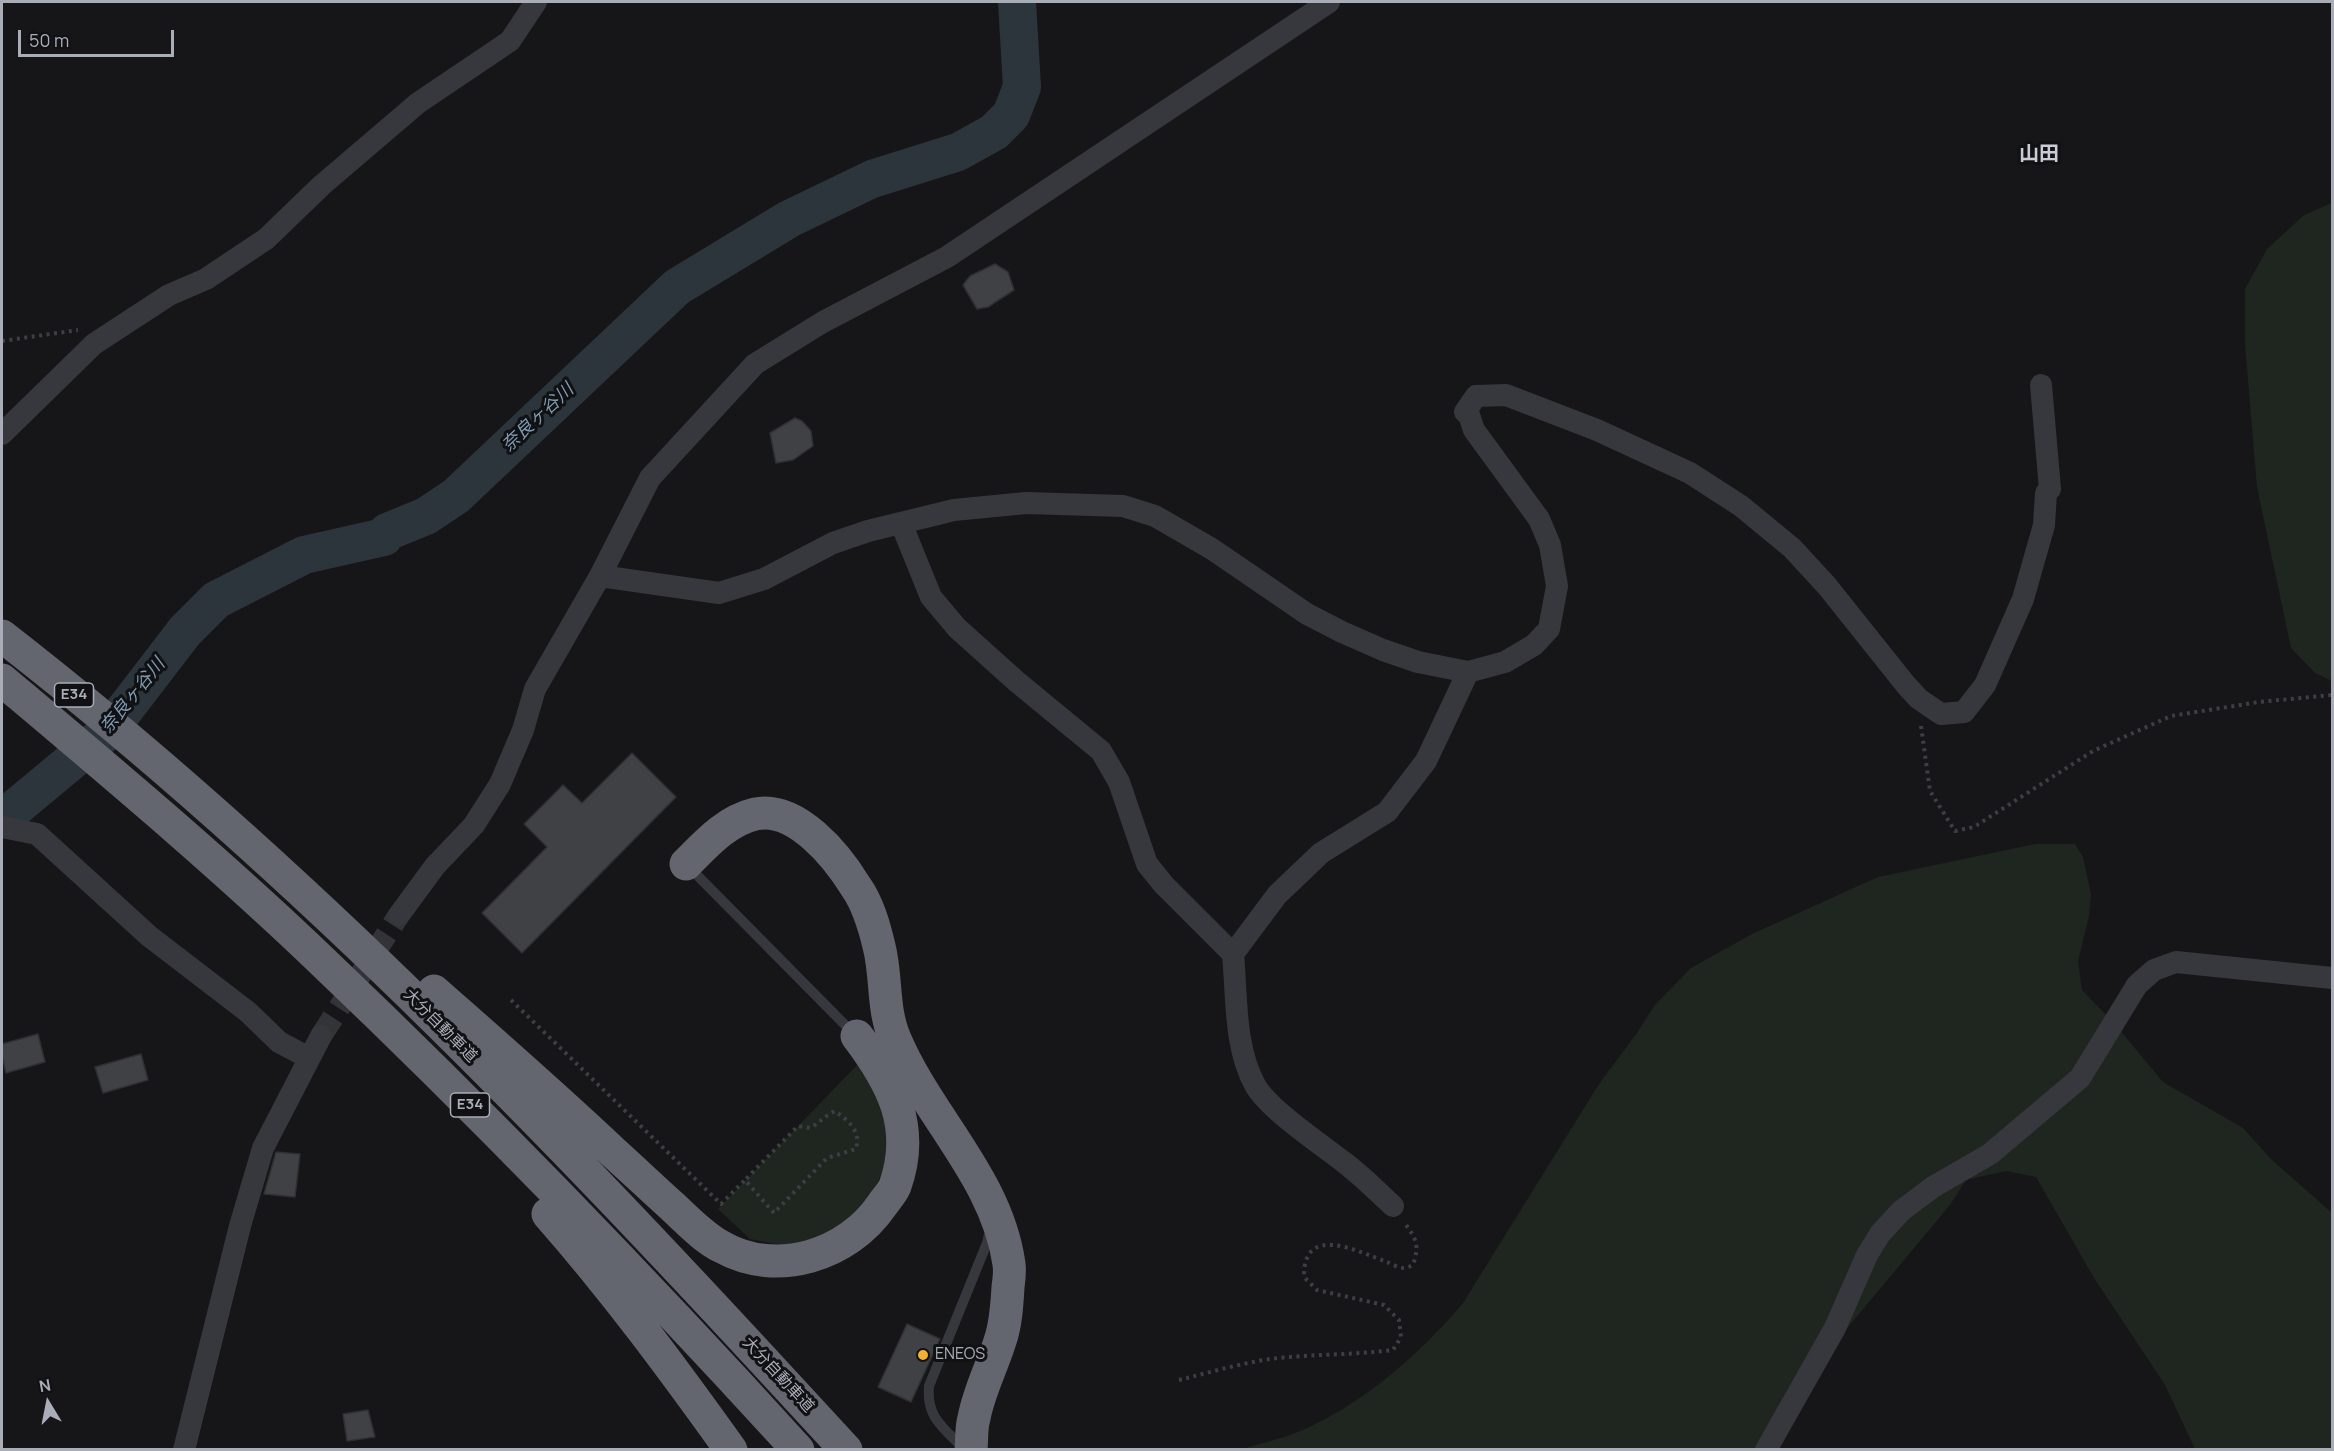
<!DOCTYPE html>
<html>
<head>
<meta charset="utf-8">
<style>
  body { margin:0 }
  #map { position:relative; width:2334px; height:1451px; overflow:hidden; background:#161618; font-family:Manrope,sans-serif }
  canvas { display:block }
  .frame { position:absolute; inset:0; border:3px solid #a8adb8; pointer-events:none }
  .north { position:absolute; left:18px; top:1373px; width:60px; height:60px; -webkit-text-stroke:4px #111113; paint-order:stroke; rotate:350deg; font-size:16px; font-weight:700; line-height:24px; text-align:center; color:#a8adb8 }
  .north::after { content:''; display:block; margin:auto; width:21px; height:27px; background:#a8adb8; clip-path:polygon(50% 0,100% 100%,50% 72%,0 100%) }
  .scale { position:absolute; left:18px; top:30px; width:156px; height:27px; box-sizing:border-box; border:3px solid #a8adb8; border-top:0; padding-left:8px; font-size:18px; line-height:21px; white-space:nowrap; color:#a8adb8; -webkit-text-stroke:4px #111113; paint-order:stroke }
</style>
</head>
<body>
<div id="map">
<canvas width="2334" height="1451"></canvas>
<div class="frame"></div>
<div class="north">N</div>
<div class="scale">50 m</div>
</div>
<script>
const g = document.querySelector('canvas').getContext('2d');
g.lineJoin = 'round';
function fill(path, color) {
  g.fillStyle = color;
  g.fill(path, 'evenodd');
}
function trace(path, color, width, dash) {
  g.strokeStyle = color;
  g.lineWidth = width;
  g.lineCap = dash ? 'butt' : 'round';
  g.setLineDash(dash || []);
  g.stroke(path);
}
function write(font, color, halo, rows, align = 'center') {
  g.font = font + ' Manrope,"Noto Sans JP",sans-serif';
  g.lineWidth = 6;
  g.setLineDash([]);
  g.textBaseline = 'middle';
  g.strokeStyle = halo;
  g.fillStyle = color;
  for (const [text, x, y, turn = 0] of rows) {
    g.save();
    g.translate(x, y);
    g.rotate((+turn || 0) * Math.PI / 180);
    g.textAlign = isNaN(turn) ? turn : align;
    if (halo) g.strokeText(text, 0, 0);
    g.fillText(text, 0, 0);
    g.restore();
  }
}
fill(new Path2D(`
  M 2332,203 L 2332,681 L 2315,673 L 2291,648 L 2257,487 L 2245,344 L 2245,289 L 2267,249 L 2304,215 Z
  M 2035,844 L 2075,844 L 2083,857 L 2091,894 L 2089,916 L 2078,961 L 2082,990 L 2114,1023 L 2163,1082 L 2243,1128 L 2271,1159 L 2332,1213 L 2332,1449 L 2195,1449 L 2165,1385 L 2094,1278 L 2036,1177 L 2006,1171 L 1966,1180 L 1950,1205 L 1788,1399 L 1778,1449 L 1241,1450 C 1259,1443 1279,1440 1298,1432 C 1362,1405 1418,1356 1463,1303 L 1599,1084 L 1637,1033 L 1654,1006 L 1691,968 L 1752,934 L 1878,877 Z
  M 860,1062 L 870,1072 L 889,1137 L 884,1168 L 873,1192 L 855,1217 L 827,1235 L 786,1246 L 750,1239 L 718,1209 Z`), '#1e261f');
trace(new Path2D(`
  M 2,819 L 109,730 L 185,631 L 216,600 L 304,555 L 384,537 L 387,532 L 426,516 L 456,496 L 677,287 L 789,219 L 872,179 L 958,152 L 994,132 L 1011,115 L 1022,87 L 1017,2`), '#2c353c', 38);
const building = new Path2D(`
  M 995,264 L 1008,272 L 1014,290 L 988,307 L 977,309 L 963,285 L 970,276 Z
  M 795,418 L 802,421 L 811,431 L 813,446 L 793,460 L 776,463 L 770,433 Z
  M 632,753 L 676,797 L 522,953 L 482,913 L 547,847 L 524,824 L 563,785 L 582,803 Z
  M 38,1034 L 45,1062 L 6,1073 L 2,1056 L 2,1044 Z
  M 141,1054 L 148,1080 L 103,1093 L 95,1067 Z
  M 276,1152 L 300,1154 L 295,1197 L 264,1194 Z
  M 907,1324 L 940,1339 L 911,1402 L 878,1387 Z
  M 368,1410 L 375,1437 L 347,1441 L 343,1414 Z`);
fill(building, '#404145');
trace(building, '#303034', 1.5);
trace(new Path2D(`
  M 321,1036 L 399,915`), '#333438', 22, [22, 11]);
trace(new Path2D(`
  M 2,341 L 78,330
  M 1921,726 L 1930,791 L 1955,831 L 1974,827 L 2093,751 L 2171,716 L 2259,702 L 2332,695
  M 511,1000 L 721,1204 L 745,1180 L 774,1213 L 827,1158 L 856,1149 C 861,1131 849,1121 835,1111 C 823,1117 821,1122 810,1128 L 798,1126 L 745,1180
  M 1179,1380 C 1211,1372 1245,1362 1278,1358 C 1316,1354 1354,1355 1393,1350 L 1401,1337 L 1399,1320 L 1384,1305 L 1317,1290 L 1304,1277 C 1303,1223 1357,1251 1387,1262 C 1392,1264 1399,1268 1404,1268 C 1408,1268 1410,1266 1413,1265 C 1420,1244 1416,1239 1404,1222`), '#3d3f44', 4, [3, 4.5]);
trace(new Path2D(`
  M 688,866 L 854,1034
  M 965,1450 C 944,1428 926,1418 929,1386 L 987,1243 L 990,1230`), '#37383d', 10);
trace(new Path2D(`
  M 2,434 L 94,344 L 169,295 L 206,279 L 266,239 L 322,185 L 418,103 L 510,41 L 536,2
  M 901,523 L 931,597 L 957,628 L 1016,681 L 1101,751 L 1119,782 L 1147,864 L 1164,885 L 1233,954 C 1237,996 1234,1047 1255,1085 C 1268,1109 1322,1145 1345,1163 C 1362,1176 1378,1192 1393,1206
  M 600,576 L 719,593 L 764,579 L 833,543 L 868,531 L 954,510 L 1026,503 L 1123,506 L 1155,516 L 1212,549 L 1307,614 L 1342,632 L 1383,650 L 1418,662 L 1468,672 L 1505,662 L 1534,645 L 1549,629 L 1557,586 L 1550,545 L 1539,519 L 1474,430 L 1469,415 L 1465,412 L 1476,396 L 1506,395 L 1597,430 L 1690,473 L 1741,506 L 1792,548 L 1827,586 L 1906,685 L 1919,699 L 1941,714 L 1964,712 L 1985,685 L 2023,599 L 2044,525 L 2046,493 L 2050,489 L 2041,385
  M 2,827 L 37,834 L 149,936 L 248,1012 L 279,1042 L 309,1058
  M 399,915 L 435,866 L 474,825 L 500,784 L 523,730 L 535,689 L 600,576 L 650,478 L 755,364 L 823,322 L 947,257 L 1329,2
  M 1233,954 L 1277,895 L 1321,853 L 1387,812 L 1426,761 L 1468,672
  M 184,1450 L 240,1226 L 263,1148 L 321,1036
  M 1766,1450 L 1835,1328 L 1867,1255 L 1880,1234 L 1901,1211 L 1933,1187 L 1990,1154 L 2080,1078 L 2137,985 L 2154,970 L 2176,962 L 2332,978`), '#37383d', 22);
trace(new Path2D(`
  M 2,636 C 311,876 582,1162 846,1450
  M 2,680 C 111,772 221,864 324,963 C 488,1119 645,1282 798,1450
  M 686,864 C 706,844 726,821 755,814 C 796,805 837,856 856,887 C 868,904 874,925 879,946 C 887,977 882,1009 895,1039 C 928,1117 997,1178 1009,1264 C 1010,1271 1009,1280 1008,1287 C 1007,1304 1006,1324 1000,1341 C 992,1367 979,1391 974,1418 C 971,1428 972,1439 971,1450
  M 434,991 C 494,1044 555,1097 613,1152 C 633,1170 653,1189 673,1207 C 688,1221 704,1238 722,1247 C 777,1278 848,1255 882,1205 C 886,1199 892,1193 895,1186 C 916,1127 892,1082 857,1036
  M 548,1214 C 614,1289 673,1369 731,1450`), '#63666e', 33);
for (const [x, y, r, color] of [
  [923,1355,6,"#f2b134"]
]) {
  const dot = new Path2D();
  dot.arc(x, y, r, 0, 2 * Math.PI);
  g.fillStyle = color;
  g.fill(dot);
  trace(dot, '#111113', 2);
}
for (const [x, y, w] of [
  [74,695,39],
  [470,1105,39]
]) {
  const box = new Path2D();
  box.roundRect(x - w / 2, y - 12, w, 24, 4.5);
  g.fillStyle = '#111113';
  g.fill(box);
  trace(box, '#a8adb8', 1.5);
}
write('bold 15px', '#a8adb8', null, [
  ["E34",74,695],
  ["E34",470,1105]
]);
write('16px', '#a8adb8', '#111113', [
  ["大分自動車道",440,1026,45],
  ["大分自動車道",778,1375,47]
]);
write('16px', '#a8adb8', '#111113', [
  ["ENEOS",935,1355]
], 'left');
write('italic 18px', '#7f9bb3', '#111113', [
  ["奈良ヶ谷川",538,418,-43],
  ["奈良ヶ谷川",133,696,-51]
]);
write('bold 20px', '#c9ccd4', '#111113', [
  ["山田",2039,154]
]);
</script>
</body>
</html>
